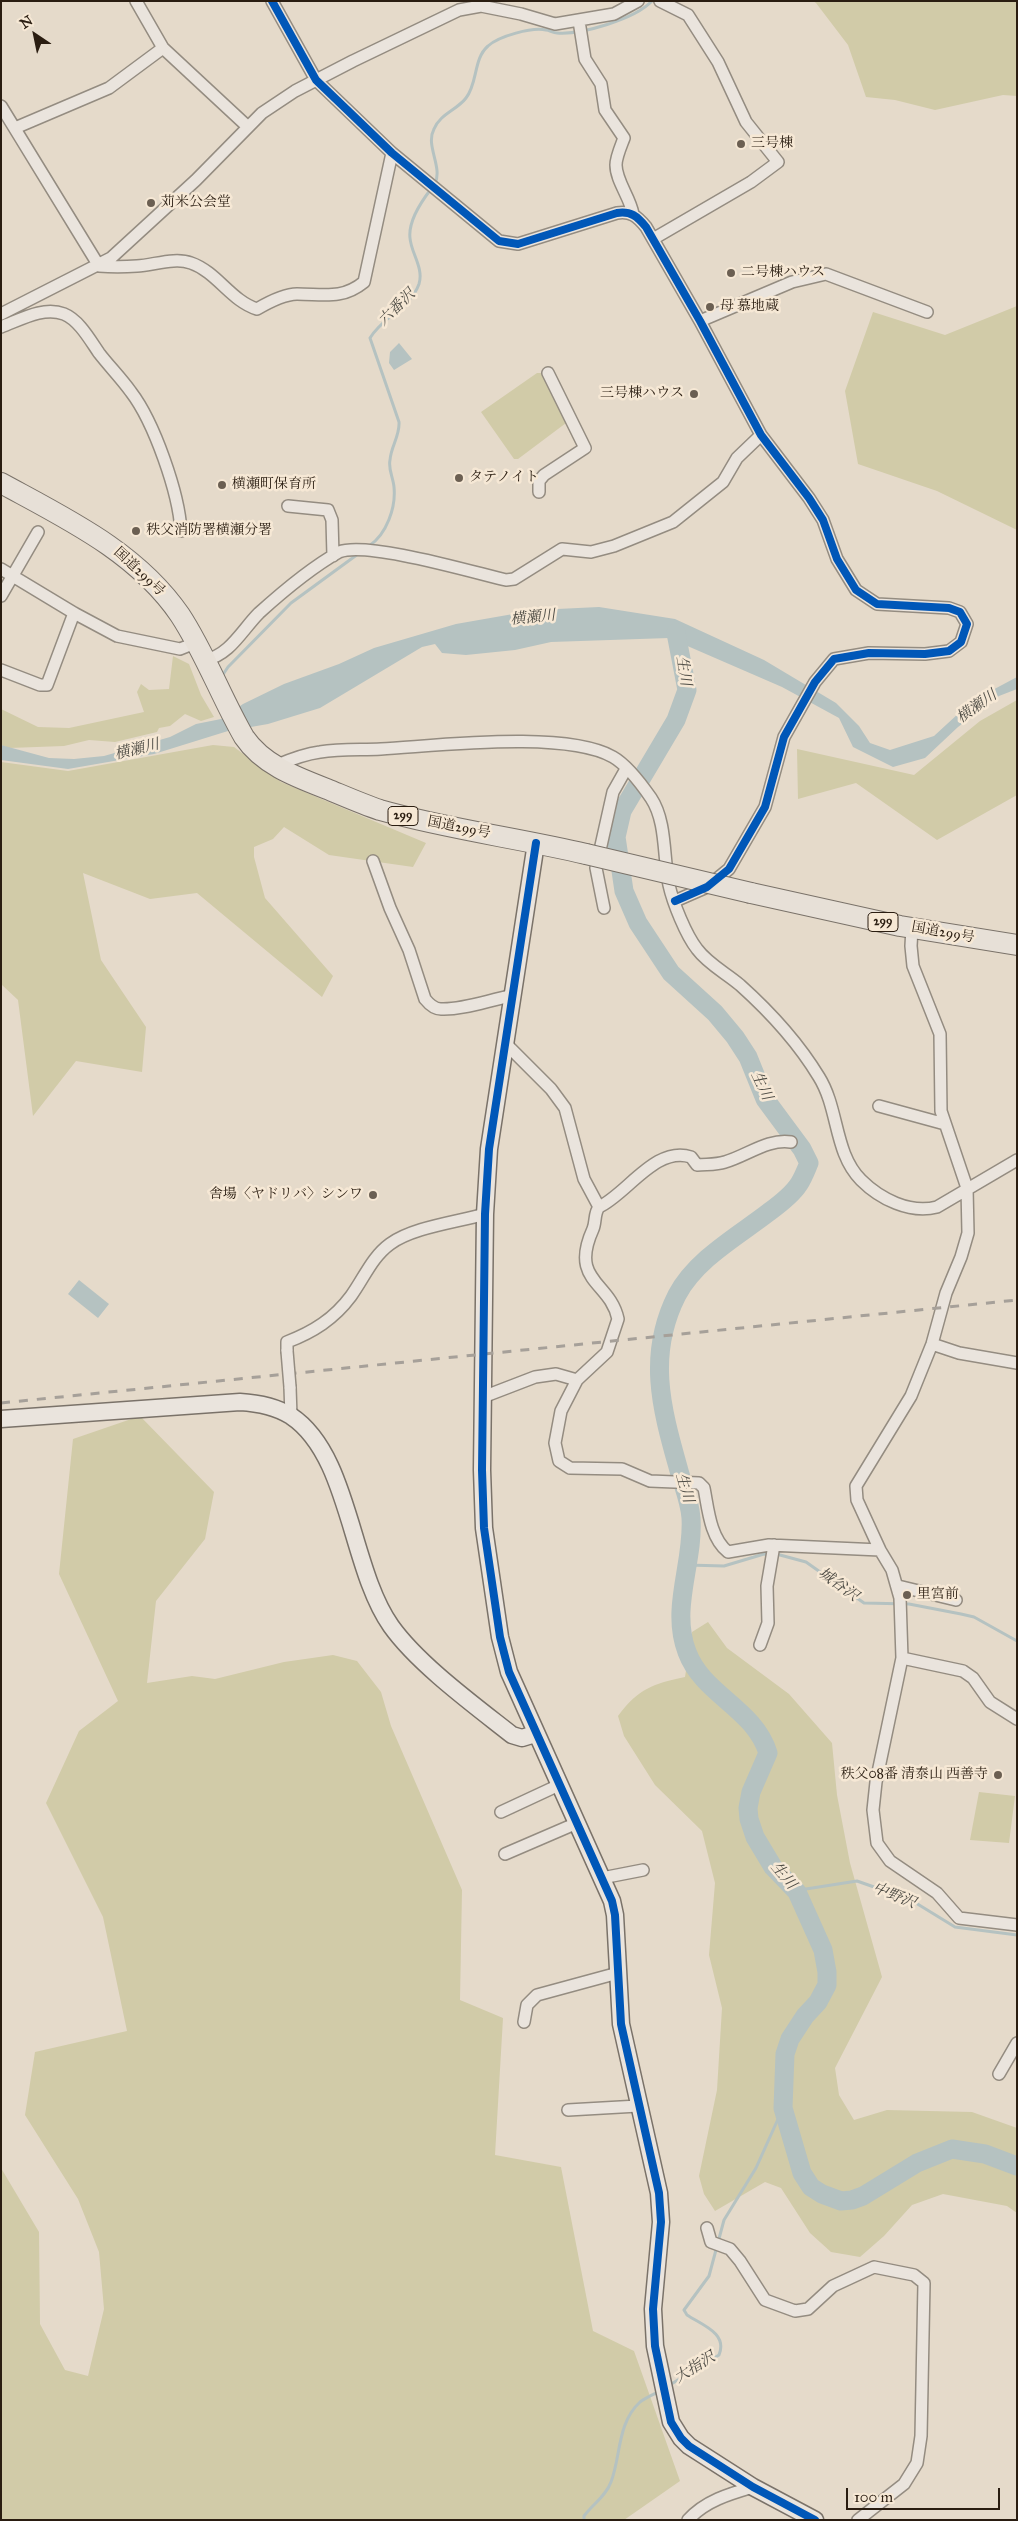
<!DOCTYPE html>
<html>
<head>
<meta charset="utf-8">
<style>
  body { margin:0 }
  #map { position:relative; width:1018px; height:2521px; overflow:hidden; background:#e5daca; font-family:"IM FELL Great Primer",serif }
  canvas { display:block }
  .frame { position:absolute; inset:0; border:2px solid #2a1d11; pointer-events:none }
  .north { position:absolute; left:10px; top:10px; width:50px; height:50px; -webkit-text-stroke:4px #f6e8d5; paint-order:stroke; rotate:326deg; font-size:14px; font-weight:700; line-height:20px; text-align:center; color:#2a1d11 }
  .north::after { content:''; display:block; margin:auto; width:18px; height:22px; background:#2a1d11; clip-path:polygon(50% 0,100% 100%,50% 72%,0 100%) }
  .scale { position:absolute; left:846px; top:2488px; width:154px; height:22px; box-sizing:border-box; border:2px solid #2a1d11; border-top:0; padding-left:6px; font-size:15px; line-height:18px; white-space:nowrap; color:#2a1d11; -webkit-text-stroke:4px #f6e8d5; paint-order:stroke }
</style>
</head>
<body>
<div id="map">
<canvas width="1018" height="2521"></canvas>
<div class="frame"></div>
<div class="north">N</div>
<div class="scale">100 m</div>
</div>
<script>
const g = document.querySelector('canvas').getContext('2d');
g.lineJoin = 'round';
function fill(path, color) {
  g.fillStyle = color;
  g.fill(path, 'evenodd');
}
function trace(path, color, width, dash) {
  g.strokeStyle = color;
  g.lineWidth = width;
  g.lineCap = dash ? 'butt' : 'round';
  g.setLineDash(dash || []);
  g.stroke(path);
}
function write(font, color, halo, rows, align = 'center') {
  g.font = font + ' "IM FELL Great Primer","Noto Serif JP",serif';
  g.lineWidth = 5;
  g.setLineDash([]);
  g.textBaseline = 'middle';
  g.strokeStyle = halo;
  g.fillStyle = color;
  for (const [text, x, y, turn = 0] of rows) {
    g.save();
    g.translate(x, y);
    g.rotate((+turn || 0) * Math.PI / 180);
    g.textAlign = isNaN(turn) ? turn : align;
    if (halo) g.strokeText(text, 0, 0);
    g.fillText(text, 0, 0);
    g.restore();
  }
}
fill(new Path2D(`
  M 813,1 L 1017,1 L 1017,96 L 1003,95 L 935,110 L 895,100 L 866,97 L 848,45 L 816,3 Z
  M 1017,306 L 1017,530 L 937,491 L 858,464 L 845,391 L 873,312 L 945,335 Z
  M 537,373 L 541,373 L 566,419 L 566,423 L 518,459 L 514,459 L 481,412 Z
  M 173,656 L 189,664 L 201,695 L 214,717 L 201,721 L 185,714 L 170,726 L 159,728 L 157,732 L 115,742 L 89,740 L 64,746 L 9,748 L 1,745 L 1,709 L 38,727 L 69,728 L 144,712 L 137,692 L 141,684 L 149,690 L 169,689 Z
  M 1017,700 L 1017,795 L 937,840 L 856,783 L 798,799 L 797,749 L 914,775 L 980,721 Z
  M 213,745 L 234,747 L 281,782 L 426,843 L 413,867 L 329,855 L 284,827 L 273,839 L 254,847 L 254,857 L 265,898 L 333,976 L 322,997 L 197,893 L 150,899 L 83,873 L 101,960 L 146,1027 L 142,1072 L 76,1061 L 33,1116 L 18,1000 L 1,984 L 1,762 L 68,771 Z
  M 140,1416 L 214,1492 L 205,1539 L 156,1601 L 147,1683 L 192,1676 L 215,1679 L 284,1662 L 333,1655 L 357,1661 L 381,1692 L 391,1726 L 462,1890 L 460,2000 L 503,2018 L 495,2155 L 561,2167 L 593,2331 L 634,2351 L 680,2481 L 624,2520 L 1,2520 L 1,2168 L 39,2232 L 40,2324 L 65,2370 L 88,2376 L 104,2309 L 99,2252 L 78,2199 L 25,2115 L 35,2052 L 127,2031 L 103,1917 L 46,1803 L 79,1731 L 118,1701 L 59,1574 L 73,1439 Z
  M 708,1622 L 727,1648 L 789,1694 L 832,1743 L 837,1795 L 850,1863 L 882,1977 L 835,2068 L 839,2095 L 854,2120 L 887,2110 L 972,2112 L 1017,2128 L 1017,2213 L 1007,2206 L 943,2194 L 912,2205 L 884,2236 L 860,2257 L 831,2252 L 810,2233 L 781,2188 L 765,2182 L 715,2211 L 704,2194 L 699,2176 L 717,2090 L 722,2008 L 709,1955 L 715,1883 L 702,1831 L 655,1785 L 624,1736 L 618,1716 C 639,1688 653,1684 685,1677 L 692,1632 Z
  M 979,1792 L 1015,1796 L 1009,1843 L 970,1840 Z`), '#d1cba8');
fill(new Path2D(`
  M 399,343 L 412,359 L 394,370 L 389,363 L 390,352 Z
  M 599,607 L 675,619 L 764,660 L 836,703 L 859,726 L 870,743 L 890,750 L 934,736 L 972,701 L 1017,677 L 1017,689 L 999,696 L 958,727 L 925,758 L 893,767 L 853,747 L 839,718 L 782,687 L 669,638 L 551,642 L 515,650 L 466,655 L 442,653 L 435,644 L 422,647 L 320,708 L 268,724 L 228,731 L 154,754 L 68,769 L 1,760 L 1,745 L 49,758 L 74,759 L 104,756 L 170,737 L 196,724 L 221,719 L 243,704 L 284,684 L 339,664 L 374,648 L 456,624 L 536,610 Z
  M 79,1280 L 109,1304 L 98,1318 L 68,1294 Z`), '#b5c2c1');
trace(new Path2D(`
  M 435,184 C 443,166 425,146 434,129 C 440,114 457,110 466,98 C 478,83 473,59 488,46 C 499,36 532,27 546,30 C 549,30 553,33 557,33 C 581,35 635,19 652,1
  M 369,546 C 387,534 396,507 394,487 C 393,477 388,469 390,460 C 391,446 400,436 399,422 L 370,338 C 382,317 411,307 419,284 C 424,268 411,253 410,238 C 408,221 421,202 431,189
  M 222,676 L 228,667 L 291,603 L 358,554
  M 687,1565 L 724,1566 L 764,1554 L 780,1555 L 806,1562 L 864,1603 L 909,1604 L 961,1614 L 974,1617 L 1017,1641
  M 797,1892 L 806,1889 L 857,1881 L 911,1900 L 955,1927 L 1017,1935
  M 668,2386 L 719,2355 C 728,2333 702,2325 687,2315 L 684,2310 L 709,2276 L 724,2220 L 756,2168 L 783,2108
  M 584,2520 L 584,2516 C 593,2504 606,2496 611,2482 C 621,2456 617,2423 640,2402 C 645,2398 654,2394 660,2391`), '#b5c2c1', 3);
trace(new Path2D(`
  M 676,633 L 687,690 L 676,720 L 622,811 L 616,837 L 624,891 L 638,923 L 671,973 L 715,1013 L 735,1037 L 748,1057 L 765,1099 L 802,1149 L 809,1163 C 806,1170 803,1178 799,1184 C 792,1195 780,1204 769,1212 C 738,1236 696,1259 677,1295 C 647,1354 661,1407 678,1467 C 682,1483 690,1501 691,1518 C 694,1563 670,1608 687,1652 C 703,1695 754,1708 768,1753 L 751,1792 L 748,1808 L 749,1819 L 755,1837 L 773,1867 L 797,1892 L 823,1950 L 827,1972 L 827,1985 L 818,2002 L 805,2016 L 790,2039 L 785,2054 L 783,2108 L 802,2173 L 811,2187 L 822,2194 L 841,2201 L 852,2200 L 863,2196 L 917,2163 L 952,2149 L 985,2154 L 1017,2166`), '#b5c2c1', 19);
const street = new Path2D(`
  M 136,1 L 163,48 L 248,127
  M 272,1 L 316,80 L 392,153 L 499,241 L 518,244 L 617,213 C 631,211 637,216 646,227 L 700,321 L 761,435 L 809,498 L 823,520 L 837,559 L 856,590 L 877,604 L 949,608 L 960,612 L 967,624 L 961,642 L 949,651 L 925,654 L 869,653 L 834,659 L 815,682 L 784,737 L 765,807 L 729,869 L 707,887 L 675,901
  M 579,21 L 585,59 L 601,84 L 605,110 L 624,138 C 621,146 616,157 616,165 C 616,181 630,197 633,214
  M 1,106 L 99,266
  M 15,128 L 109,88 L 163,48
  M 653,239 L 751,182 L 778,162 L 746,122 L 718,62 L 688,15 L 660,1
  M 99,266 C 111,267 124,267 137,266 C 154,265 175,257 191,263 C 217,272 231,301 257,309 C 269,302 284,294 297,294 C 323,294 342,300 364,282 L 392,153
  M 1,314 L 111,258 L 196,180 L 262,113 L 295,91 L 353,61 L 459,10 L 481,6 L 521,14 L 555,24 L 614,14 L 638,1
  M 700,321 L 792,282 L 826,274 L 927,312
  M 1,327 C 20,320 43,306 64,314 C 79,320 90,340 99,353 C 109,366 121,378 131,392 C 154,422 179,493 181,531
  M 539,492 L 539,481 L 544,475 L 585,448 L 548,373
  M 288,506 L 328,510 L 332,520 L 333,556
  M 1,569 L 74,613 L 117,636 L 180,649 L 195,643
  M 1,596 L 38,532
  M 205,660 C 230,655 242,630 259,613 C 280,594 314,566 339,552 C 367,541 472,572 506,580 L 514,579 L 562,549 L 591,552 L 614,546 L 673,522 L 723,482 L 737,458 L 761,435
  M 1,670 L 40,685 L 47,685 L 74,613
  M 275,766 C 289,760 304,754 320,752 C 340,749 360,750 381,749 C 437,746 565,730 613,757 C 627,765 642,785 651,798 C 667,822 663,858 669,885 C 673,903 686,935 697,949 C 708,964 726,973 740,985 C 769,1011 799,1044 819,1077 C 839,1109 834,1153 861,1180 C 880,1199 910,1214 937,1207 L 1017,1160
  M 373,861 L 390,908 L 409,950 L 425,999 C 429,1004 434,1009 441,1009 C 463,1010 489,1000 511,996
  M 604,908 L 596,868 L 613,792 L 626,769
  M 912,928 L 911,946 L 913,966 L 940,1034 L 941,1111 L 967,1188 L 968,1233 L 961,1257 L 946,1293 L 932,1344 L 911,1396 L 856,1486 L 857,1500 L 880,1550 L 892,1570 L 900,1598 L 902,1658 L 876,1782 L 873,1810 L 877,1843 L 890,1861 L 937,1893 L 959,1918 L 1017,1925
  M 505,1043 L 551,1089 L 565,1108 L 584,1179 L 599,1207 C 594,1213 596,1222 593,1229 C 569,1282 610,1281 618,1319 L 607,1352 L 577,1380 L 561,1411 L 555,1443 L 559,1461 L 570,1468 L 622,1469 L 650,1481 L 699,1483 L 704,1488 C 708,1508 710,1538 728,1552 L 769,1545 L 880,1550
  M 879,1106 L 945,1124
  M 599,1207 C 627,1194 656,1145 691,1157 L 697,1165 C 707,1164 716,1165 725,1162 C 746,1156 769,1138 791,1142
  M 932,1344 L 959,1353 L 1017,1363
  M 287,1351 L 287,1342 C 313,1332 334,1319 351,1296 C 364,1278 372,1257 390,1244 C 413,1227 458,1222 485,1214
  M 290,1387 L 291,1416
  M 483,1397 L 535,1377 L 556,1374 L 577,1380
  M 898,1586 L 956,1600
  M 760,1645 L 768,1623 L 767,1586 L 774,1545
  M 902,1658 L 963,1671 L 973,1678 L 990,1702 L 1017,1719
  M 501,1812 L 559,1785
  M 505,1854 L 577,1823
  M 602,1878 L 643,1870
  M 524,2022 L 527,2005 L 537,1995 L 618,1973
  M 999,2074 L 1017,2043
  M 568,2110 L 638,2106
  M 707,2228 L 711,2242 L 730,2249 L 740,2261 L 765,2300 L 795,2311 L 808,2309 L 833,2286 L 874,2267 L 914,2275 L 924,2283 L 921,2436 L 917,2463 L 904,2484 L 858,2520
  M 688,2520 C 705,2501 729,2494 753,2487`);
const secondary = new Path2D(`
  M 536,843 L 489,1149 L 485,1214 L 482,1470 L 484,1528 L 500,1637 L 509,1672 L 612,1901 L 615,1915 L 621,2024 L 659,2193 L 661,2222 L 653,2309 L 655,2346 L 671,2422 L 681,2438 L 689,2446 L 753,2487 L 815,2520
  M 1,1419 L 240,1402 C 258,1403 275,1406 291,1416 C 350,1455 350,1568 391,1626 C 418,1664 474,1705 512,1735 L 522,1738 L 535,1734`);
const highway = new Path2D(`
  M 1,483 C 67,519 137,552 180,615 C 205,653 221,697 244,737 C 263,765 296,777 327,789 C 344,796 362,804 380,810 C 447,829 518,838 586,854
  M 751,893 L 900,926 L 1017,945`);
trace(street, '#948c81', 14);
trace(secondary, '#7a7269', 19);
trace(highway, '#7a7269', 22);
trace(street, '#eae4dd', 11);
trace(secondary, '#eae4dd', 16);
trace(highway, '#e7e0d7', 20);
trace(new Path2D(`
  M 1,1403 L 1017,1300`), '#a6a099', 3, [9, 9]);
const streetBridge = new Path2D(`
  M 287,1351 L 290,1387`);
const highwayBridge = new Path2D(`
  M 586,854 L 751,893`);
trace(streetBridge, '#948c81', 14, []);
trace(highwayBridge, '#7a7269', 22, []);
trace(streetBridge, '#eae4dd', 11);
trace(highwayBridge, '#e7e0d7', 20);
trace(new Path2D(`
  M 272,1 L 316,80 L 392,153 L 499,241 L 518,244 L 617,213 C 631,211 637,216 646,227 L 700,321 L 761,435 L 809,498 L 823,520 L 837,559 L 856,590 L 877,604 L 949,608 L 960,612 L 967,624 L 961,642 L 949,651 L 925,654 L 869,653 L 834,659 L 815,682 L 784,737 L 765,807 L 729,869 L 707,887 L 675,901
  M 536,843 L 489,1149 L 485,1214 L 482,1470 L 484,1528 L 500,1637 L 509,1672 L 612,1901 L 615,1915 L 621,2024 L 659,2193 L 661,2222 L 653,2309 L 655,2346 L 671,2422 L 681,2438 L 689,2446 L 753,2487 L 815,2520`), '#0057b8', 8);
for (const [x, y, r, color] of [
  [741,144,5,"#6b5f52"],
  [151,203,5,"#6b5f52"],
  [731,273,5,"#6b5f52"],
  [710,307,5,"#6b5f52"],
  [694,394,5,"#6b5f52"],
  [459,478,5,"#6b5f52"],
  [222,485,5,"#6b5f52"],
  [136,531,5,"#6b5f52"],
  [373,1195,5,"#6b5f52"],
  [907,1595,5,"#6b5f52"],
  [998,1775,5,"#6b5f52"]
]) {
  const dot = new Path2D();
  dot.arc(x, y, r, 0, 2 * Math.PI);
  g.fillStyle = color;
  g.fill(dot);
  trace(dot, '#f6e8d5', 2);
}
for (const [x, y, w] of [
  [403,816,30],
  [883,922,30]
]) {
  const box = new Path2D();
  box.roundRect(x - w / 2, y - 9.5, w, 19, 4);
  g.fillStyle = '#f6e8d5';
  g.fill(box);
  trace(box, '#2a1d11', 1);
}
write('bold 12px', '#2a1d11', null, [
  ["299",403,816],
  ["299",883,922]
]);
write('14px', '#2a1d11', '#f6e8d5', [
  ["三号棟",751,144],
  ["苅米公会堂",161,203],
  ["二号棟ハウス",741,273],
  ["母 慕地蔵",720,307],
  ["三号棟ハウス",684,394,"right"],
  ["タテノイト",469,478],
  ["横瀬町保育所",232,485],
  ["秩父消防署横瀬分署",146,531],
  ["舎場〈ヤドリバ〉シンワ",363,1195,"right"],
  ["里宮前",917,1595],
  ["秩父08番 清泰山 西善寺",988,1775,"right"]
], 'left');
write('14px', '#2a1d11', '#f6e8d5', [
  ["国道299号",139,572,43],
  ["国道299号",459,828,11],
  ["国道299号",943,933,10]
]);
write('italic 15px', '#4e4c45', '#f6e8d5', [
  ["六番沢",397,308,-45],
  ["横瀬川",533,618,-6],
  ["生川",683,671,81],
  ["横瀬川",977,707,-35],
  ["横瀬川",137,750,-14],
  ["生川",761,1086,65],
  ["生川",684,1488,74],
  ["城谷沢",838,1585,36],
  ["生川",783,1876,50],
  ["中野沢",894,1896,22],
  ["大指沢",695,2368,-32]
]);
</script>
</body>
</html>
